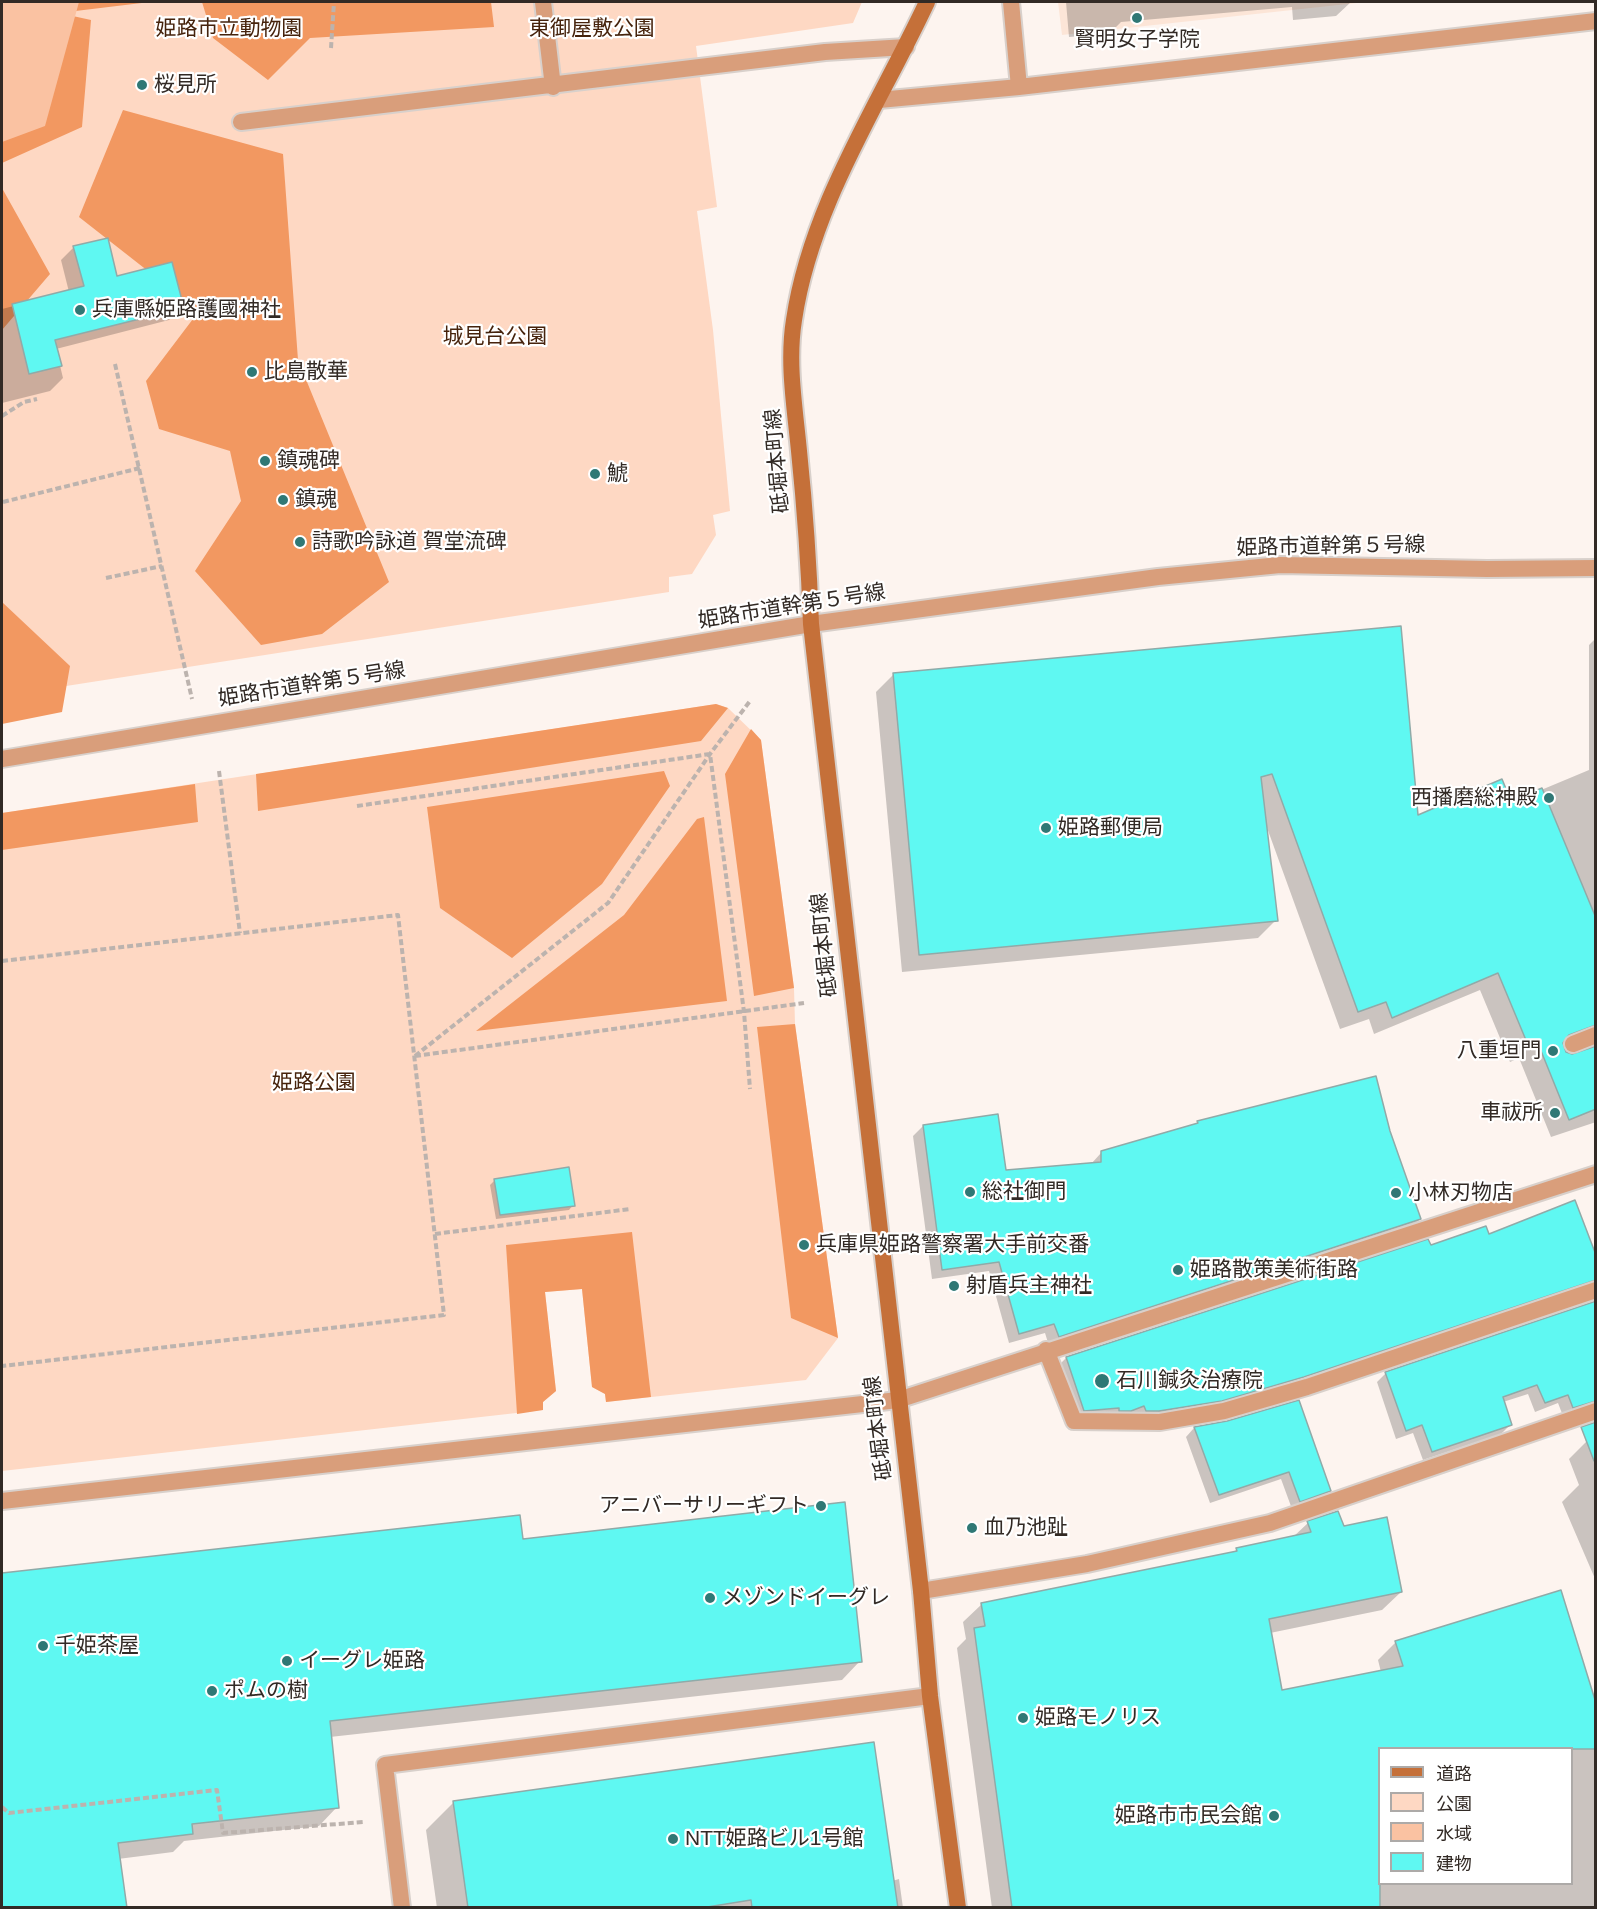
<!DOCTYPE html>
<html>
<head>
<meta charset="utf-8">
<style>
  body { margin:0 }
  #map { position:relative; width:1597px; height:1909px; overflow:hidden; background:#fdf4ef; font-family:Helvetica,"Noto Sans JP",sans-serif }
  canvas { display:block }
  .frame { position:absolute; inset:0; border:3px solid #322a25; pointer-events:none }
  .legend { position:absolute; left:1378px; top:1747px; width:195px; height:138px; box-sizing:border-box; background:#fff; border:2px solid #adaaa8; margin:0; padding:8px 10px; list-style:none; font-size:18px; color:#322a25 }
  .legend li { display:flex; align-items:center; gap:12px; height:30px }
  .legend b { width:30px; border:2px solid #adaaa8 }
</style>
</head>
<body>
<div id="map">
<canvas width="1597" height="1909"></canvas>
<div class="frame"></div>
<ul class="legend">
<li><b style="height:8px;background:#c57039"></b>道路</li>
<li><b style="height:16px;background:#fed8c3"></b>公園</li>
<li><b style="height:16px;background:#fac2a2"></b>水域</li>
<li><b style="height:16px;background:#5ff8f2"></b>建物</li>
</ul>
</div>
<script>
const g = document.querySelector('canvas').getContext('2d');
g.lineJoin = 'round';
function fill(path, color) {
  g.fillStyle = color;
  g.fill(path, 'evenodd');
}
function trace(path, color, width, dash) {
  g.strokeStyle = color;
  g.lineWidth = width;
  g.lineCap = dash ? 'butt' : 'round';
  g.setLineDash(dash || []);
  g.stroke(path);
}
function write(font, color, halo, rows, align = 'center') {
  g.font = font + ' Helvetica,"Noto Sans JP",sans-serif';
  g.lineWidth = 4.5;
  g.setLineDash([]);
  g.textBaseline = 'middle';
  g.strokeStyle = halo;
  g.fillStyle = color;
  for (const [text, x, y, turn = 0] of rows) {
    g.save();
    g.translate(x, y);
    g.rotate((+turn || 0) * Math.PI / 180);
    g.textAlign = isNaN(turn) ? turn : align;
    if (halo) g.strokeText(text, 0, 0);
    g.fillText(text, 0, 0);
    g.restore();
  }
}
fill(new Path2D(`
  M 1058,2 L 1366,2 L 1062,35 Z`), '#fce5d7');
fill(new Path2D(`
  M 2,2 L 862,2 L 853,23 L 696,46 L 717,207 L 697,211 L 713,330 L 730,511 L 713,515 L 716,535 L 692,574 L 669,577 L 669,592 L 2,696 Z
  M 716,704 L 728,708 L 761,740 L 794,988 L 795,1024 L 838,1338 L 806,1380 L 606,1402 L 605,1394 L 592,1387 L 582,1289 L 545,1292 L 556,1391 L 543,1402 L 543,1410 L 2,1471 L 2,813 Z`), '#fed8c3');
fill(new Path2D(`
  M 60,2 L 150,2 L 59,13 L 91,20 L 82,127 L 2,163 L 2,123 Z
  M 202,2 L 491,2 L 494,27 L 310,38 L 268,80 L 213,38 Z
  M 123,110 L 283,154 L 298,360 L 389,582 L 322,634 L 261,645 L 195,571 L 241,501 L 230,451 L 159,429 L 146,381 L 199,311 L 79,217 Z
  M 2,188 L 50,274 L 2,330 Z
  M 2,602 L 70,666 L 62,712 L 2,724 Z
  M 716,704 L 728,708 L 701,741 L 258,811 L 256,774 Z
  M 751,729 L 761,740 L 794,988 L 754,996 L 725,774 Z
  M 664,771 L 670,786 L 602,884 L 512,958 L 440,908 L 427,807 Z
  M 195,784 L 198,822 L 2,850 L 2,813 Z
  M 704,817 L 727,1001 L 476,1031 L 624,915 L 697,819 Z
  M 795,1024 L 838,1338 L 791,1318 L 757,1027 Z
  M 632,1232 L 651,1397 L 606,1402 L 605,1394 L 592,1387 L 582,1289 L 545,1292 L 556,1391 L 543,1402 L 543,1410 L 517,1414 L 506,1245 Z`), '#f29861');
fill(new Path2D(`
  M 2,2 L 79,2 L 45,126 L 2,142 Z`), '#fac2a2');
fill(new Path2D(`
  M 1066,2 L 1351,2 L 1336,16 L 1293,20 L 1292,7 L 1121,22 L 1109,34 L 1069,37 Z
  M 74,247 L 116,277 L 182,307 L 169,320 L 56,349 L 63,378 L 50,391 L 2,403 L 2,309 L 69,292 L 61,260 Z
  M 1400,628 L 1417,817 L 1510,803 L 1589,770 L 1589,645 L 1596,638 L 1596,1122 L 1551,1137 L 1519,1058 L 1510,1062 L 1480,990 L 1374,1034 L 1369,1019 L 1340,1029 L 1266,825 L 1276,920 L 1258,938 L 902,972 L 876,692 L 894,674 ZM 1574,1042 L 1585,1045 L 1588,1051 L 1576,1055 L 1566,1054 L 1561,1048 Z
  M 1198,1122 L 1389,1131 L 1420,1219 L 1410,1229 L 1049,1346 L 1045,1333 L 1009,1343 L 989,1271 L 932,1279 L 913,1136 L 923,1126 L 1004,1172 L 1091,1164 L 1101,1153 L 1194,1126 Z
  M 495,1180 L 573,1205 L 569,1210 L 496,1219 L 490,1185 Z
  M 1488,1236 L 1596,1273 L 1596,1283 L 1213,1407 L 1139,1418 L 1137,1413 L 1122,1418 L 1077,1417 L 1059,1365 L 1066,1358 L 1428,1241 L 1430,1247 Z
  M 1596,1303 L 1596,1404 L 1563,1416 L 1558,1403 L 1535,1412 L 1528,1394 L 1503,1402 L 1510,1425 L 1501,1434 L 1423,1460 L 1413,1433 L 1396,1439 L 1377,1382 L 1386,1373 Z
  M 1227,1423 L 1330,1490 L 1321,1499 L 1292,1509 L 1281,1479 L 1210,1503 L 1186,1437 L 1194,1428 Z
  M 1596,1438 L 1596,1581 L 1562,1502 L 1579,1485 L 1569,1459 L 1587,1441 Z
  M 519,1517 L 521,1540 L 860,1661 L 842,1680 L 330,1737 L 337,1807 L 319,1826 L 184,1841 L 173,1852 L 118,1859 L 125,1908 L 2,1908 L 2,1574 Z
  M 1308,1523 L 1343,1527 L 1401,1592 L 1382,1610 L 1270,1633 L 1280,1692 L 1381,1672 L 1378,1660 L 1396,1642 L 1596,1708 L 1596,1908 L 992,1908 L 957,1648 L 966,1639 L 963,1622 L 982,1604 L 1232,1554 L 1237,1549 L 1293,1537 ZM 1380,1748 L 1572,1748 L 1572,1884 L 1380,1884 Z
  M 453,1803 L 892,1881 L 899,1879 L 903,1908 L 437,1908 L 426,1830 Z`), '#0003');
const building = new Path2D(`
  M 108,238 L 117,276 L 172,262 L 184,308 L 55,340 L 62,366 L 29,374 L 12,304 L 84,286 L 73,246 Z
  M 1401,626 L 1418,815 L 1502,779 L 1511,801 L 1542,788 L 1596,918 L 1596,1025 L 1569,1035 L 1563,1043 L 1566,1052 L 1572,1054 L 1596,1046 L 1596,1109 L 1569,1120 L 1537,1041 L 1528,1045 L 1498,973 L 1392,1018 L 1386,1002 L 1358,1012 L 1272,774 L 1261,777 L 1278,921 L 919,955 L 893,673 Z
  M 1376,1076 L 1390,1131 L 1421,1219 L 1059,1337 L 1054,1324 L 1019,1334 L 999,1262 L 942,1270 L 923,1125 L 998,1114 L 1006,1170 L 1101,1162 L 1101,1151 L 1198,1123 L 1197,1121 Z
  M 569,1167 L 575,1206 L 500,1215 L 494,1179 Z
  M 1575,1200 L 1596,1255 L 1596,1280 L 1304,1377 L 1222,1401 L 1159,1411 L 1146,1411 L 1144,1406 L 1131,1411 L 1119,1411 L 1119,1408 L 1084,1411 L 1066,1357 L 1428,1239 L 1431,1245 L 1486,1226 L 1489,1234 Z
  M 1596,1301 L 1596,1401 L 1573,1408 L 1568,1395 L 1545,1403 L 1537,1385 L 1503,1397 L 1512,1425 L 1432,1452 L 1422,1425 L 1406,1431 L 1385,1372 Z
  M 1299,1400 L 1331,1491 L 1300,1502 L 1289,1472 L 1219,1495 L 1194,1427 L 1227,1421 Z
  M 1596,1422 L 1596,1461 L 1594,1461 L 1581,1427 Z
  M 845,1502 L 862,1662 L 330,1721 L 339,1808 L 192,1824 L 193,1834 L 118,1843 L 127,1908 L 2,1908 L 2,1573 L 520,1515 L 523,1539 Z
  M 1338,1511 L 1344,1526 L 1387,1517 L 1402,1592 L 1269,1619 L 1282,1690 L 1403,1666 L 1395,1641 L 1561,1590 L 1596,1703 L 1596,1749 L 1380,1749 L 1380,1908 L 1012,1908 L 974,1628 L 985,1626 L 981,1603 L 1237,1551 L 1236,1548 L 1311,1532 L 1307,1521 Z
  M 874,1742 L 898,1908 L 752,1908 L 751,1900 L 701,1908 L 468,1908 L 453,1801 Z`);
fill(building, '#5ff8f2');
trace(building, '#90aaa8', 1.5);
const service = new Path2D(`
  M 543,2 L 553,87
  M 241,122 L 825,52 L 906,47
  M 1573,1044 L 1596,1035`);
const minor = new Path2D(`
  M 1011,2 L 1019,87
  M 879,100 L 1019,87 L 1596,21
  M 1046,1350 L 1074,1421 L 1160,1422 L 1224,1411 L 1307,1387 L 1596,1290
  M 898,1400 L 1596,1174
  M 921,1591 L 1087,1564 L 1270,1523 L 1596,1411
  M 402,1908 L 385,1765 L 930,1696`);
const tertiary = new Path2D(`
  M 2,759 L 811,624 L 1158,577 L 1280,565 L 1487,569 L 1596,568
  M 2,1501 L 898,1400`);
const secondary = new Path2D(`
  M 927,2 C 879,105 811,205 794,320 C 787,363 795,408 799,451 C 805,509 809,566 811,624 L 921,1591 L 930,1696 L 958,1908`);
trace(service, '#d8d0cb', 20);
trace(minor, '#d8d0cb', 20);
trace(tertiary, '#d8d0cb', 20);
trace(secondary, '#d8d0cb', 20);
trace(new Path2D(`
  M 331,48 L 334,2
  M 115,364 L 192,699
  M 2,416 L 24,402 L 37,399
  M 3,502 L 140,468
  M 106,578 L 162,566
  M 219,771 L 240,933
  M 357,806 L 710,754 L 744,1012 L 750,1089
  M 2,961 L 398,915 L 444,1315 L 2,1366
  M 415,1056 L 608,903 L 710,754 L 750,701
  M 415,1056 L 804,1003
  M 435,1234 L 630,1209
  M 2,1807 L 9,1813 L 217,1790 L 223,1833 L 363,1822`), '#bcb3ae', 4, [6, 3]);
trace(service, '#d99e7b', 16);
trace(minor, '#d99e7b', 16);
trace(tertiary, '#d99e7b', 16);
trace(secondary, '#c57039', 16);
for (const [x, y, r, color] of [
  [1137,18,6,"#2f7875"],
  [142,85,6,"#2f7875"],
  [80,310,6,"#2f7875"],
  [252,372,6,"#2f7875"],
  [265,461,6,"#2f7875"],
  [595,474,6,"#2f7875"],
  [283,500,6,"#2f7875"],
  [300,542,6,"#2f7875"],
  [1549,798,6,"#2f7875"],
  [1046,828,6,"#2f7875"],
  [1553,1051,6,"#2f7875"],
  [1555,1113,6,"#2f7875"],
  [970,1192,6,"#2f7875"],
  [1396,1193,6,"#2f7875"],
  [804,1245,6,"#2f7875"],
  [1178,1270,6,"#2f7875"],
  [954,1286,6,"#2f7875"],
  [1102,1381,8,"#2f7875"],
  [821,1506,6,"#2f7875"],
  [972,1528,6,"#2f7875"],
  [710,1598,6,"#2f7875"],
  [43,1646,6,"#2f7875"],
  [287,1661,6,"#2f7875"],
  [212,1691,6,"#2f7875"],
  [1023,1718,6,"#2f7875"],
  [1274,1816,6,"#2f7875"],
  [673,1839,6,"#2f7875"]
]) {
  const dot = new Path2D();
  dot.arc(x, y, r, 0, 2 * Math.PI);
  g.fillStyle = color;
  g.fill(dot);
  trace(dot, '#fff', 2);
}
write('21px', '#46230c', '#fff', [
  ["姫路市立動物園",229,29],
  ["東御屋敷公園",592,29],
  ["城見台公園",495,337],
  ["姫路公園",314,1083]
]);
write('21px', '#322a25', '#fff', [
  ["賢明女子学院",1137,40,"center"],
  ["桜見所",154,85],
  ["兵庫縣姫路護國神社",92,310],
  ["比島散華",264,372],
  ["鎮魂碑",277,461],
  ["鯱",607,474],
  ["鎮魂",295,500],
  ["詩歌吟詠道 賀堂流碑",312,542],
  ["西播磨総神殿",1537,798,"right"],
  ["姫路郵便局",1058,828],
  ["八重垣門",1541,1051,"right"],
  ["車祓所",1543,1113,"right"],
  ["総社御門",982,1192],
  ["小林刃物店",1408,1193],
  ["兵庫県姫路警察署大手前交番",816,1245],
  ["姫路散策美術街路",1190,1270],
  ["射盾兵主神社",966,1286],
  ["石川鍼灸治療院",1116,1381],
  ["アニバーサリーギフト",809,1506,"right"],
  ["血乃池趾",984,1528],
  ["メゾンドイーグレ",722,1598],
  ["千姫茶屋",55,1646],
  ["イーグレ姫路",299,1661],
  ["ポムの樹",224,1691],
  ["姫路モノリス",1035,1718],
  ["姫路市市民会館",1262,1816,"right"],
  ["NTT姫路ビル1号館",685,1839]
], 'left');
write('21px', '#322a25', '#fff', [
  ["砥堀本町線",778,461,-95],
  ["姫路市道幹第５号線",1331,547,-1],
  ["姫路市道幹第５号線",792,607,-9],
  ["姫路市道幹第５号線",312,685,-9],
  ["砥堀本町線",825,945,-96],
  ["砥堀本町線",879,1428,-97]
]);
</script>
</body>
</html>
